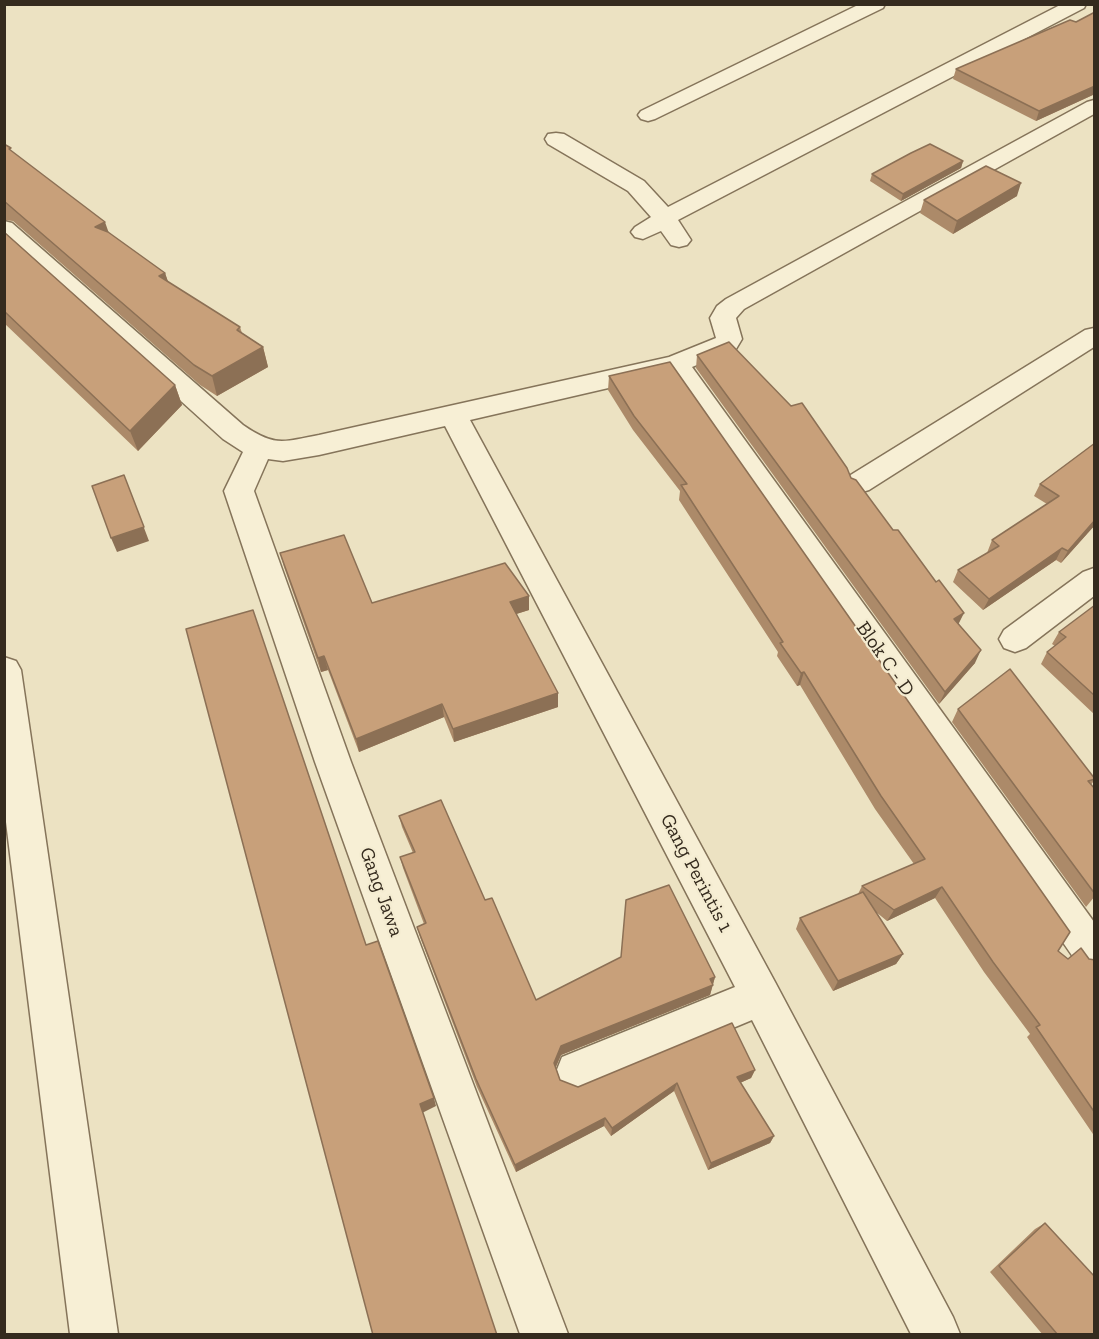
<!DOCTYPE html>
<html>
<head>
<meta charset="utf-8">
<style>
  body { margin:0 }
  #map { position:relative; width:1099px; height:1339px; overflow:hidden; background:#ece2c2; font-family:"Zilla Slab",serif }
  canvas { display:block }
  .frame { position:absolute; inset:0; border:6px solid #352b1e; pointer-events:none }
</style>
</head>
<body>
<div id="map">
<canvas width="1099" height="1339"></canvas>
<div class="frame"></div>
</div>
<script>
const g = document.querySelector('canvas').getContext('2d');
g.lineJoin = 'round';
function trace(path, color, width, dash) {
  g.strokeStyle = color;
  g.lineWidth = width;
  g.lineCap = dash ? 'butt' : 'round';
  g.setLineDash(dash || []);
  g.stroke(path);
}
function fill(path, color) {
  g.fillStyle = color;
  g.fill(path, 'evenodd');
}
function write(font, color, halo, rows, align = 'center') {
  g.font = font + ' "Zilla Slab",serif';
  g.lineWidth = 4.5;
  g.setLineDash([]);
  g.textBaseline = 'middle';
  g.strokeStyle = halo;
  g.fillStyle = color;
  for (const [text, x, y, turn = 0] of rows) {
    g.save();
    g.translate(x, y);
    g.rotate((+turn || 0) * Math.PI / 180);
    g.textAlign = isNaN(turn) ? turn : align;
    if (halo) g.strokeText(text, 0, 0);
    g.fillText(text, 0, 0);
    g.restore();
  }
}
const minor = new Path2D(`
  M 860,4 L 885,4 L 883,8 L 655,119 L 648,121 L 641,119 L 638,115 L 641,111 Z
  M 1062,4 L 1086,4 L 1084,8 L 678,220 L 691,240 L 687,245 L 679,247 L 671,245 L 661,231 L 643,239 L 635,237 L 631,232 L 635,227 L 651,217 L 628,191 L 548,144 L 545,139 L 548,134 L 556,133 L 564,134 L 644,181 L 668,207 Z
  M 1094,100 L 1094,114 L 744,309 L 736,318 L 742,339 L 736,349 L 692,367 L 1094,922 L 1094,972 L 1080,967 L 669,374 L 470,420 L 775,982 L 953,1317 L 960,1334 L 911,1334 L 752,1020 L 577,1093 L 562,1087 L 556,1072 L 562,1057 L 735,987 L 445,426 L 319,455 L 283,461 L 268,459 L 254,491 L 351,762 L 568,1334 L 520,1334 L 315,762 L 224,491 L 243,452 L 223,439 L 4,241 L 4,221 L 12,223 L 243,425 C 275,447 282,442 319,435 L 669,357 L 716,338 L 710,318 L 717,306 L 726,299 L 1087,102 Z
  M 1094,328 L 1094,347 L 869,490 L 859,493 L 849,490 L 845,483 L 849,476 L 1085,330 Z
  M 1094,568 L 1094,596 L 1026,648 L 1015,652 L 1004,648 L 999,639 L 1004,630 L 1083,572 Z
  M 4,657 L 16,661 L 21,670 L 118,1334 L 70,1334 L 4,806 Z`);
trace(minor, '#85745a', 3);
fill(minor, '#f7efd5');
fill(new Path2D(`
  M 1095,12 L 1095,94 L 1036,121 L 953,79 L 956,69 L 1076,22 Z
  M 4,144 L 12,152 L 108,232 L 165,273 L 168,282 L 240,327 L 242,333 L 263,347 L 268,367 L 217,396 L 200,385 L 13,221 L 4,220 Z
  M 963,161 L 961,168 L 901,201 L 870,181 L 872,174 Z
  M 1017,196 L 953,234 L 920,213 L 924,200 Z
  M 4,232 L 175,385 L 182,405 L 138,451 L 4,323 Z
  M 697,355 L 851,478 L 959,624 L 975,663 L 939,704 L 696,368 Z
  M 609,376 L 1058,951 L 1068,959 L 1089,959 L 1095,960 L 1095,1137 L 1027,1037 L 1030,1034 L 984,972 L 935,898 L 887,921 L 876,912 L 903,954 L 896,964 L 833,991 L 796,929 L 800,918 L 858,894 L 862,886 L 914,864 L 875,809 L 800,685 L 797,686 L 777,656 L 778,652 L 679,500 L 680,491 L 633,430 L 608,390 Z
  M 1095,443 L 1095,525 L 1061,563 L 1056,560 L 983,610 L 953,582 L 958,570 L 987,553 L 992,540 L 1047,504 L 1034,496 L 1040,484 Z
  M 280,553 L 372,603 L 529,596 L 529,610 L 516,614 L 558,707 L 454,742 L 444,717 L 359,752 L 328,670 L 321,672 L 284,567 Z
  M 1095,605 L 1095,715 L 1041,664 L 1047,652 L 1055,646 L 1052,644 L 1059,632 Z
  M 958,709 L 1095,779 L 1091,785 L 1095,789 L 1095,896 L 1086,907 L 952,722 Z
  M 399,816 L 485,900 L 536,1000 L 715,977 L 710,995 L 561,1055 L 556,1067 L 560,1080 L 578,1087 L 755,1070 L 751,1078 L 740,1083 L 774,1136 L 770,1143 L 708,1170 L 674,1091 L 611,1136 L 604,1126 L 516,1172 L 477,1087 L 420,937 L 417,927 L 424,924 L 403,868 L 400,857 L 413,853 L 402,827 Z
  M 1045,1223 L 1095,1335 L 1043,1335 L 990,1272 L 1035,1229 Z`), '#ac8a69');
fill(new Path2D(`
  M 1095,86 L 1095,94 L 1036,121 L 1039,111 Z
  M 963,161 L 961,168 L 901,201 L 903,194 Z
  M 1021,183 L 1017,196 L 953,234 L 957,221 Z
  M 105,222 L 112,242 L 95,227 Z
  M 165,273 L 172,293 L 159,276 Z
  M 263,347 L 268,367 L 217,396 L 212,376 Z
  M 175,385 L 182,405 L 138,451 L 130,431 Z
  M 124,475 L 149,541 L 117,552 L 111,538 Z
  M 1095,520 L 1095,525 L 1061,563 L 1068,551 Z
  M 1062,548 L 1056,560 L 983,610 L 989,599 Z
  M 529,596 L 529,610 L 510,616 L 510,602 Z
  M 964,613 L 958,625 L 954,619 Z
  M 981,650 L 975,663 L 939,704 L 945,692 Z
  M 324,656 L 328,670 L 321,672 L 318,658 Z
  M 804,672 L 800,685 L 797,686 L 801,673 Z
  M 558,693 L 558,707 L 454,742 L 453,729 Z
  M 442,704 L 444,717 L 359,752 L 356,739 Z
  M 942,887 L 935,898 L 887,921 L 894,910 Z
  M 903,954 L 896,964 L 833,991 L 838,981 Z
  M 715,977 L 710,995 L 561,1055 L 554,1071 L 554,1063 L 561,1046 Z
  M 755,1070 L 751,1078 L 733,1086 L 737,1077 Z
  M 677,1083 L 674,1091 L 611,1136 L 612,1128 Z
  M 434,1098 L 436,1106 L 422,1113 L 420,1104 Z
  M 605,1118 L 604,1126 L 516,1172 L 515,1165 Z
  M 774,1136 L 770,1143 L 708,1170 L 711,1163 Z`), '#8c7055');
const building = new Path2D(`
  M 1095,12 L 1095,86 L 1039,111 L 956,69 L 1070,20 L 1076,22 Z
  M 4,144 L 11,148 L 9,149 L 105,222 L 95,227 L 108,232 L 165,273 L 159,276 L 240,327 L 237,330 L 263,347 L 212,376 L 194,365 L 4,201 Z
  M 930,144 L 963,161 L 903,194 L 872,174 L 911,153 Z
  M 986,166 L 1021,183 L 957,221 L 924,200 Z
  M 4,232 L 175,385 L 130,431 L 4,311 Z
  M 729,342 L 791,406 L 802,403 L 847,468 L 851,478 L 856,480 L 893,530 L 898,530 L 936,582 L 939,580 L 964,613 L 954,619 L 981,650 L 945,692 L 697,355 Z
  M 670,362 L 1070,932 L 1058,951 L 1068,959 L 1081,948 L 1089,959 L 1095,960 L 1095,1113 L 1036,1027 L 1040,1025 L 993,962 L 942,887 L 894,910 L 862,886 L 925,859 L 881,796 L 804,672 L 801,673 L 780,643 L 783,642 L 681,485 L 687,484 L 634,416 L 609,376 Z
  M 1095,443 L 1095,520 L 1068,551 L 1062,548 L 989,599 L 958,570 L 999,546 L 992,540 L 1059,496 L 1040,484 Z
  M 124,475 L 144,527 L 111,538 L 92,486 Z
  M 344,535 L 372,603 L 505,563 L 529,596 L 510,602 L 558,693 L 453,729 L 442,704 L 356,739 L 324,656 L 318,658 L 280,553 Z
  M 1095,605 L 1095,696 L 1047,652 L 1066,637 L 1059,632 Z
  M 253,610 L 366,945 L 378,941 L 434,1098 L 420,1104 L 497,1335 L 373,1335 L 186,629 Z
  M 1010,669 L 1095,779 L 1088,781 L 1095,789 L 1095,894 L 958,709 Z
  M 441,800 L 485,900 L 492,898 L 536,1000 L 621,957 L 626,900 L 669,885 L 715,977 L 710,979 L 713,985 L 561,1046 L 554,1063 L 560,1080 L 578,1087 L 732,1023 L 755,1070 L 737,1077 L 774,1136 L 711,1163 L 677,1083 L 612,1128 L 605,1118 L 515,1165 L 476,1079 L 417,927 L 426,923 L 400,857 L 415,852 L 399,816 Z
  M 863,892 L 903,954 L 838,981 L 800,918 Z
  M 1045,1223 L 1095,1277 L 1095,1335 L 1058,1335 L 999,1266 Z`);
fill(building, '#c8a07a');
trace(building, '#8c7055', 1.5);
write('20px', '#352b1e', '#f4ecd1', [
  ["Blok C - D",885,659,55],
  ["Gang Perintis 1",696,873,62],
  ["Gang Jawa",381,892,70]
]);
</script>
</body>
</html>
